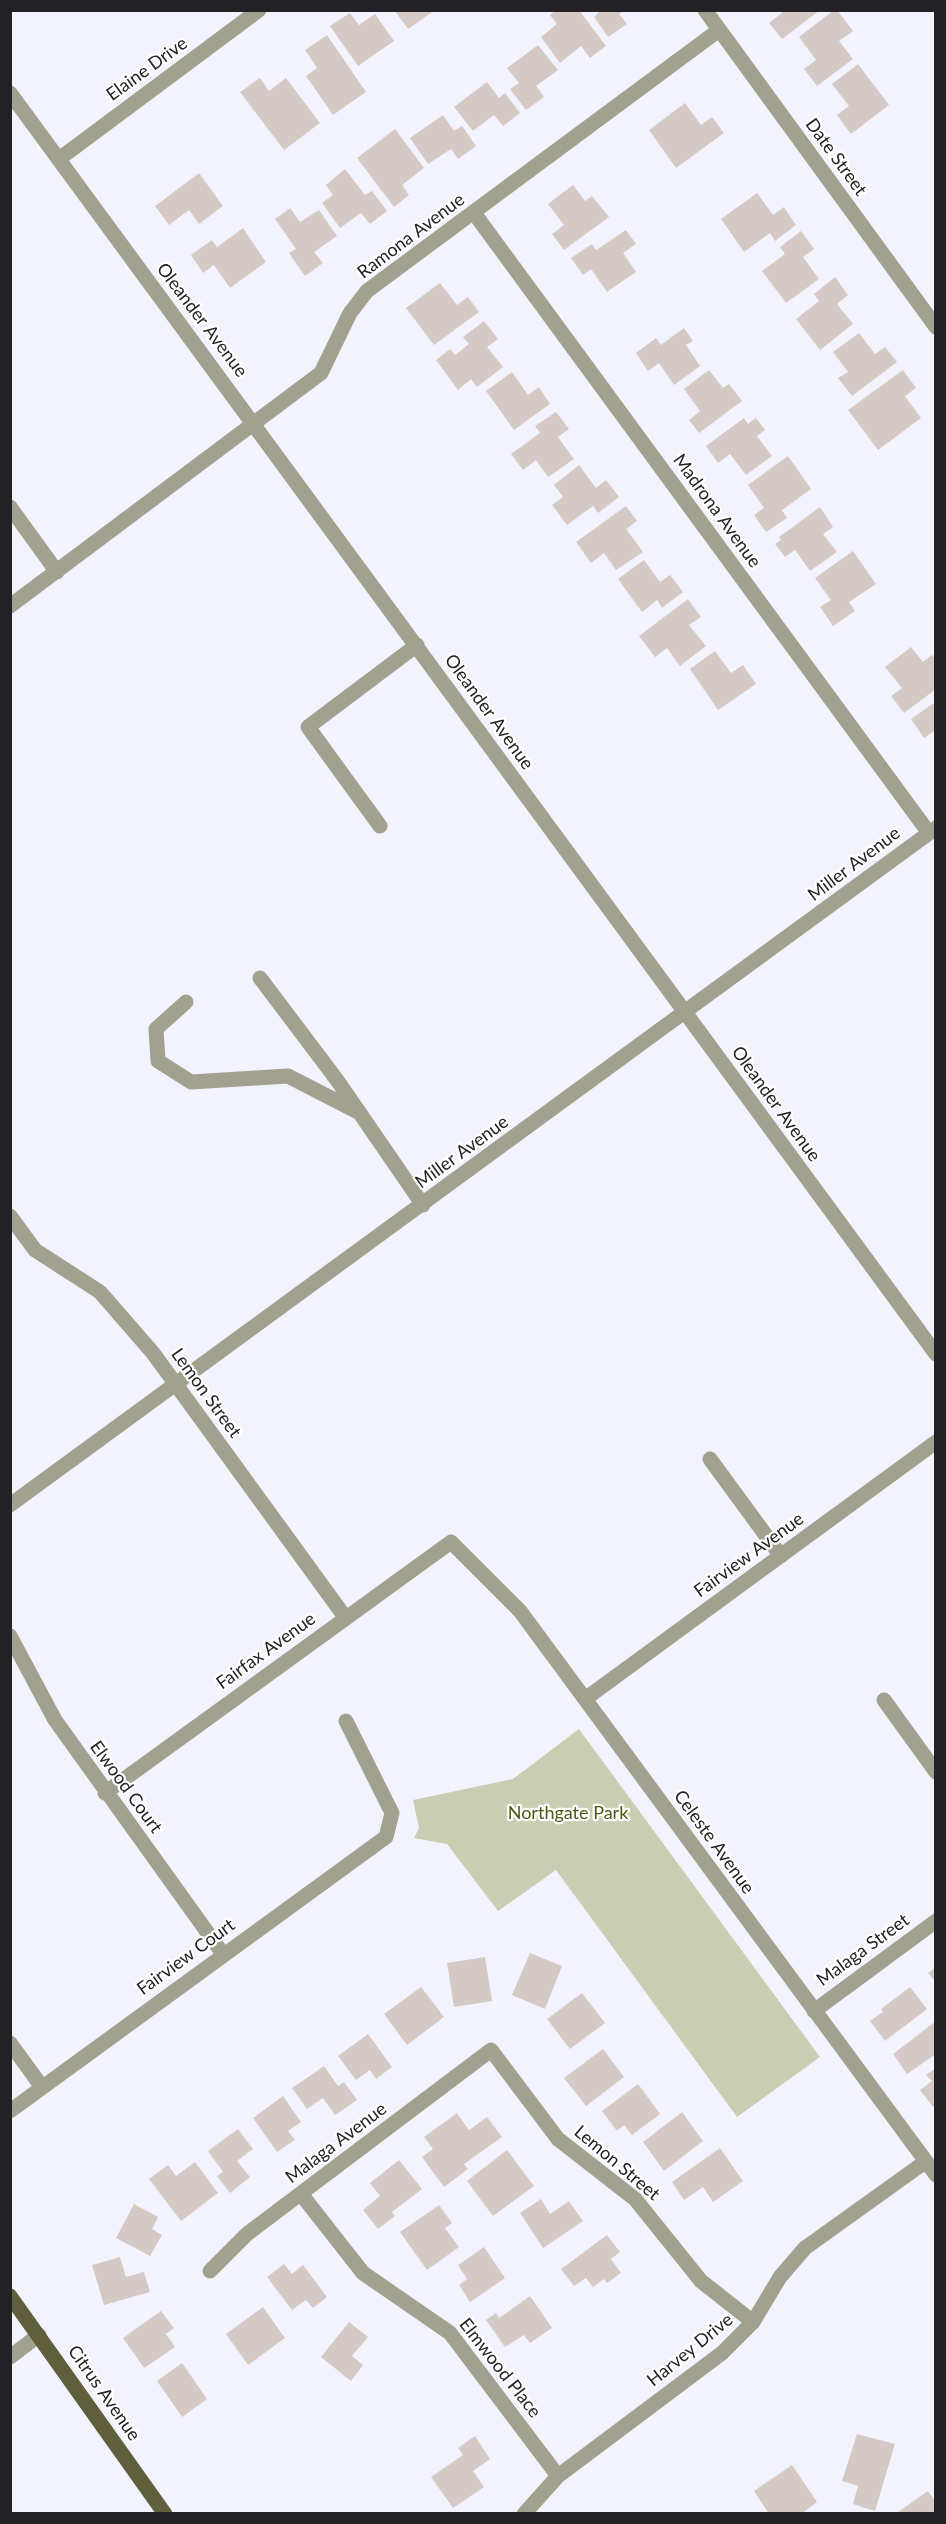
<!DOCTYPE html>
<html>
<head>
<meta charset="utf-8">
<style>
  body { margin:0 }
  #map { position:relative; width:946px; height:2524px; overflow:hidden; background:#f3f3fe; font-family:Lato,sans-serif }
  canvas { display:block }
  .frame { position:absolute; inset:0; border:12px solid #222125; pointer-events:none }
</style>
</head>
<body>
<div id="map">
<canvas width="946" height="2524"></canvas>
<div class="frame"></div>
</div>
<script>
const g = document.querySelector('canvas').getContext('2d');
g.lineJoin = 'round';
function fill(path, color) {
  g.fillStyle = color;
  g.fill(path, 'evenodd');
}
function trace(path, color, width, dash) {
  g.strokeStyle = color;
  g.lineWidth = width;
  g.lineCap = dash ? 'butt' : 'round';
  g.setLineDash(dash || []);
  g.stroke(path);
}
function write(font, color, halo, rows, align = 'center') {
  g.font = font + ' Lato,sans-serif';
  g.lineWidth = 4.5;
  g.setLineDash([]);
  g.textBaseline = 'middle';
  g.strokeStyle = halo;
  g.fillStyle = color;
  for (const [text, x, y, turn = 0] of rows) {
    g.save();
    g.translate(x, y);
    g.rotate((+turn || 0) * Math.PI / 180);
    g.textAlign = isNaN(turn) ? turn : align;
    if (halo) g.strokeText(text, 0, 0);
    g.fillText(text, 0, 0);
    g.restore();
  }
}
fill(new Path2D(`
  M 579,1729 L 820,2057 L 737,2117 L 556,1870 L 498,1911 L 447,1844 L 414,1838 L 419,1828 L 413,1800 L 513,1779 Z`), '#c9ceb3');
fill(new Path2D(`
  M 394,10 L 435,10 L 408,29 Z
  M 556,10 L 579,10 L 606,46 L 590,58 L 581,46 L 560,63 L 541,37 L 557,24 L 550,15 Z
  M 601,10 L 625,10 L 619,14 L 627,24 L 608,37 L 594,17 Z
  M 780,10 L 820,10 L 782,39 L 769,23 L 782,13 Z
  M 834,10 L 837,10 L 853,31 L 839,41 L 853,59 L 817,86 L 804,69 L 816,60 L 799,37 Z
  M 350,13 L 359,25 L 375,14 L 394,41 L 358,66 L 330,26 Z
  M 327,35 L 366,92 L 333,115 L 306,76 L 317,68 L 305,50 Z
  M 538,45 L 558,70 L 536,86 L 544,97 L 526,110 L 510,89 L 519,83 L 507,68 Z
  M 858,64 L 889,105 L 851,134 L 837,115 L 849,106 L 832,84 Z
  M 260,78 L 269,91 L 286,78 L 320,123 L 284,150 L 240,92 Z
  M 487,82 L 499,98 L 505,93 L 520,113 L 503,126 L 494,115 L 473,131 L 454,107 Z
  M 685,103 L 701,125 L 712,117 L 724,133 L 676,168 L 649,130 Z
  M 443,115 L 454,131 L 462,126 L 476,146 L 458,159 L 451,149 L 428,164 L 410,138 Z
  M 395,129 L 424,168 L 402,185 L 409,195 L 394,207 L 357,158 Z
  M 345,169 L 365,195 L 372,191 L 387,211 L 370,224 L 361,213 L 340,228 L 322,203 L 333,195 L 326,185 Z
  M 199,173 L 223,206 L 199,224 L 189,210 L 169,225 L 155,206 Z
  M 573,185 L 585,201 L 592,196 L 609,217 L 564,250 L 552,234 L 564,225 L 548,204 Z
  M 757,193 L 773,215 L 784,207 L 796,225 L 775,241 L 770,233 L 744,252 L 721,219 Z
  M 290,208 L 300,222 L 319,210 L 337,236 L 314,252 L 323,263 L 305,276 L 289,253 L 296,249 L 275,219 Z
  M 243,228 L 266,262 L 230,288 L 214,265 L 203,273 L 191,255 L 212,240 L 217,247 Z
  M 626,230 L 636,244 L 623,253 L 636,272 L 607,292 L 591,269 L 583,275 L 571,258 L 592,244 L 596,250 Z
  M 801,231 L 814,249 L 803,257 L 819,279 L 786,303 L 762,271 L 785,254 L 780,247 Z
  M 835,277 L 848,295 L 837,304 L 853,324 L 820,350 L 796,319 L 819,301 L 814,294 Z
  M 440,283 L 457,305 L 468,297 L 479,312 L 434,345 L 406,308 Z
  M 484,321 L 498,339 L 487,347 L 503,367 L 477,387 L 471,379 L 458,390 L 436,360 L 450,349 L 455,355 L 469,344 L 463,337 Z
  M 684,328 L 693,341 L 686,345 L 700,366 L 674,385 L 659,363 L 648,371 L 636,353 L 656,338 L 661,345 Z
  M 859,333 L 875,354 L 885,347 L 897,362 L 852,396 L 838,378 L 848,372 L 833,352 Z
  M 709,370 L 723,388 L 729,384 L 742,401 L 699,433 L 689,420 L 700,411 L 684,389 Z
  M 903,370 L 916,388 L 905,396 L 921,418 L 878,450 L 848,410 Z
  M 512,372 L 528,395 L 539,387 L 550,404 L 514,430 L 486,391 Z
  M 556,412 L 569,429 L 558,437 L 574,459 L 548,477 L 536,460 L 523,470 L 511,454 L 540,433 L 535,426 Z
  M 744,418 L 748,424 L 756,418 L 765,430 L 757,436 L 772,456 L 746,475 L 730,454 L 718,463 L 706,446 Z
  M 788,456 L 811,489 L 782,510 L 787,518 L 766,532 L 754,515 L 764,508 L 748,485 Z
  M 579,465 L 596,488 L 606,480 L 619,497 L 598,513 L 593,506 L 567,525 L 552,505 L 563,497 L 554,485 Z
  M 626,506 L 637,521 L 626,529 L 643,552 L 616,570 L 604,553 L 591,563 L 576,542 Z
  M 820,507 L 833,527 L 823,534 L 837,552 L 810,571 L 795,550 L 785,557 L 775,544 L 781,540 L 779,537 Z
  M 853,551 L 876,584 L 849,602 L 855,611 L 833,626 L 820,607 L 831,600 L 815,578 Z
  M 644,560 L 660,582 L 670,575 L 683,592 L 662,608 L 657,600 L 642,612 L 618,579 Z
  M 688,599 L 701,617 L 689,625 L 706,646 L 680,666 L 667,648 L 655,657 L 639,636 Z
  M 911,647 L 923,662 L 932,655 L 936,659 L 936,689 L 904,713 L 891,696 L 902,688 L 885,667 Z
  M 715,651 L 731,673 L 743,665 L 756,684 L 718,710 L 690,669 Z
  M 934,703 L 936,730 L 924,738 L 911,719 Z
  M 530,1953 L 562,1966 L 545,2009 L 512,1995 Z
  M 485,1957 L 492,2001 L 454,2007 L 447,1963 Z
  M 936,1967 L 936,1982 L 928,1973 Z
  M 421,1987 L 444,2017 L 407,2045 L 384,2014 Z
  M 910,1987 L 927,2009 L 885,2041 L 870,2021 L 883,2012 L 881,2009 Z
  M 582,1993 L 605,2023 L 570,2049 L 547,2019 Z
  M 936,2021 L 936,2054 L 907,2074 L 893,2054 Z
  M 368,2034 L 392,2067 L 376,2079 L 370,2070 L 356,2080 L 338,2056 Z
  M 603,2049 L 624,2077 L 586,2106 L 564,2078 Z
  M 324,2066 L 338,2086 L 344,2082 L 357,2100 L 335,2115 L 323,2098 L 307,2109 L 292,2088 Z
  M 936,2068 L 936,2105 L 933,2107 L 920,2090 L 932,2081 L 926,2075 Z
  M 638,2084 L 660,2114 L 632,2135 L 624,2125 L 617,2131 L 602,2111 Z
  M 283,2096 L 301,2122 L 288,2131 L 295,2140 L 277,2152 L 253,2118 Z
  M 682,2112 L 703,2141 L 664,2171 L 643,2142 Z
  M 457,2113 L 469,2130 L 487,2117 L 502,2137 L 464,2164 L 468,2169 L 444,2187 L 422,2157 L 433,2149 L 424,2137 Z
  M 238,2129 L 253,2149 L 237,2161 L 250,2177 L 230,2193 L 217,2176 L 223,2172 L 208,2151 Z
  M 720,2148 L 743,2181 L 713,2202 L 703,2187 L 684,2200 L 672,2182 Z
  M 507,2150 L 534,2186 L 493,2216 L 467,2181 Z
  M 399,2160 L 422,2189 L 392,2212 L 395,2216 L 378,2229 L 363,2210 L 380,2196 L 370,2183 Z
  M 195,2162 L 218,2193 L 181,2221 L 149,2179 L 168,2165 L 176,2176 Z
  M 541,2199 L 550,2214 L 569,2201 L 583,2221 L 543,2248 L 520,2213 Z
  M 134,2204 L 158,2217 L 152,2229 L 162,2235 L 150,2256 L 116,2238 Z
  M 439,2205 L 452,2223 L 445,2228 L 459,2247 L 427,2270 L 400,2232 Z
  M 607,2235 L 620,2252 L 611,2259 L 621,2273 L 607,2283 L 604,2279 L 593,2287 L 586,2278 L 574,2286 L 561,2269 Z
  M 484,2247 L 505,2278 L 470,2302 L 459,2285 L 467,2279 L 458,2265 Z
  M 120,2257 L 126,2277 L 144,2272 L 150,2292 L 104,2305 L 92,2265 Z
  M 284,2264 L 292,2274 L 303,2265 L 327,2297 L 313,2308 L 306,2300 L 292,2310 L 267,2277 Z
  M 530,2296 L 552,2328 L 530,2343 L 524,2335 L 505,2347 L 486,2320 L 496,2313 L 499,2318 Z
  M 263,2307 L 285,2338 L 248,2365 L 226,2334 Z
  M 161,2311 L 174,2328 L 166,2334 L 175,2347 L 144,2368 L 123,2338 Z
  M 349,2322 L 368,2337 L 352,2356 L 363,2365 L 351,2381 L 321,2357 Z
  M 182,2363 L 207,2399 L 182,2417 L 157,2381 Z
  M 857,2434 L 895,2444 L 875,2511 L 853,2504 L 858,2486 L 842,2481 Z
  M 475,2436 L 490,2459 L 473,2471 L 484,2487 L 453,2508 L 431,2477 L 463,2455 L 458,2448 Z
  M 792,2465 L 817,2502 L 801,2514 L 769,2514 L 754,2491 Z
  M 928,2491 L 936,2502 L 936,2514 L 900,2514 L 898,2512 Z`), '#d5c9c5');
trace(new Path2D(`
  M 705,10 L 936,327
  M 10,93 L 936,1354
  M 59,159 L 259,10
  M 474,213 L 929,833
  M 10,507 L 57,572
  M 10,606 L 321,373 L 350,313 L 367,291 L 719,30
  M 380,826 L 308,727 L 417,645
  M 260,978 L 337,1080 L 423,1205
  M 186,1002 L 156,1029 L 158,1061 L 191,1082 L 288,1076 L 360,1113
  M 10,1216 L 35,1250 L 100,1292 L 153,1353 L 345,1617
  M 710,1459 L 781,1556
  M 10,1505 L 936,828
  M 10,1636 L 55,1720 L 223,1954
  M 585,1699 L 936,1442
  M 884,1700 L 936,1772
  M 105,1793 L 451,1542 L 520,1611 L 936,2175
  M 814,2011 L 936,1921
  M 10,2043 L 42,2087
  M 10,2111 L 386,1837 L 392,1813 L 346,1721
  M 301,2194 L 363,2273 L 450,2333 L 558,2476
  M 210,2271 L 247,2234 L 491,2050 L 558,2139 L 635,2199 L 701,2281 L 753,2322
  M 10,2357 L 39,2335
  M 524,2514 L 558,2476 L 722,2353 L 753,2322 L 780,2277 L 805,2248 L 925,2162`), '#a2a18f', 15);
trace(new Path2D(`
  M 10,2296 L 165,2514`), '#5f5e3d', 15);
write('18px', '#222125', '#fff', [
  ["Elaine Drive",147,69,-36],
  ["Date Street",836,157,54],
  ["Ramona Avenue",411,236,-37],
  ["Oleander Avenue",202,320,53],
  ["Madrona Avenue",717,511,54],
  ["Oleander Avenue",489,712,54],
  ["Miller Avenue",854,864,-37],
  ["Oleander Avenue",776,1104,54],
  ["Miller Avenue",462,1152,-36],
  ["Lemon Street",206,1393,54],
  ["Fairview Avenue",749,1555,-36],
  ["Fairfax Avenue",266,1651,-36],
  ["Elwood Court",126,1787,54],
  ["Celeste Avenue",714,1842,54],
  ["Malaga Street",863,1950,-36],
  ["Fairview Court",186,1957,-36],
  ["Malaga Avenue",336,2143,-37],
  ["Lemon Street",617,2163,40],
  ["Harvey Drive",690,2350,-39],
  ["Elmwood Place",500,2368,52],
  ["Citrus Avenue",104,2393,55]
]);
write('18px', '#505715', '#fff', [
  ["Northgate Park",568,1813]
]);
</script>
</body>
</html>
